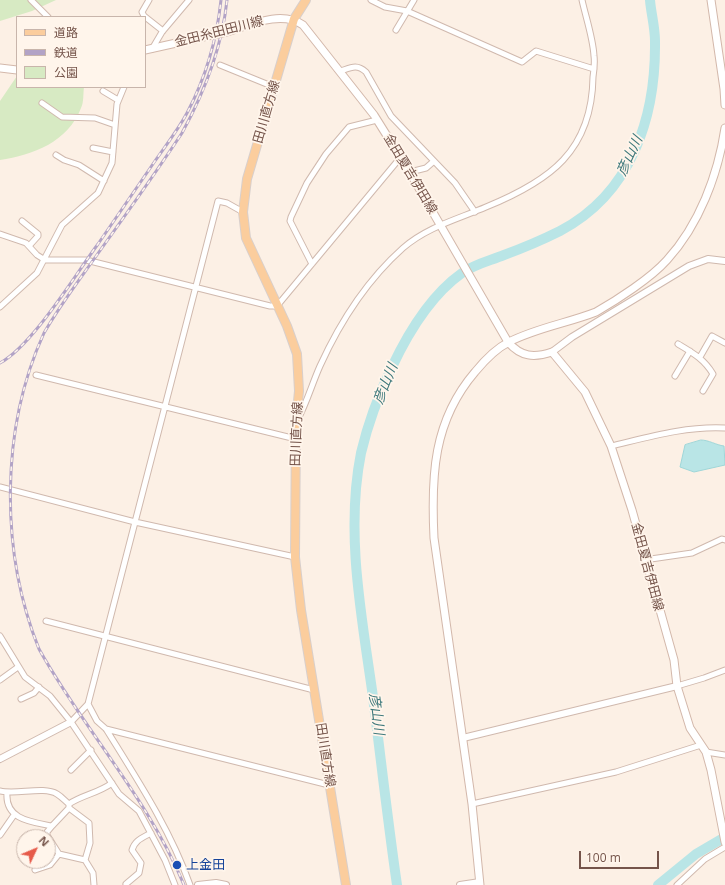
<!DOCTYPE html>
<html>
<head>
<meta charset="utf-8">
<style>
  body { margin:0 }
  #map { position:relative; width:725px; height:885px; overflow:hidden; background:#fcf0e5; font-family:"Open Sans","Noto Sans JP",sans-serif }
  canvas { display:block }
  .legend { position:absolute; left:16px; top:16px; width:130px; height:72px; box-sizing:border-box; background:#fff5eb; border:1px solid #c8b5ab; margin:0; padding:5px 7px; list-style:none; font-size:12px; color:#75544a }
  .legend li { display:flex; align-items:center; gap:8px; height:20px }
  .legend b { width:20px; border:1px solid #c8b5ab }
  .north { position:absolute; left:16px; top:829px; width:40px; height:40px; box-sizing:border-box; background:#fff5eb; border:1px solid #c8b5ab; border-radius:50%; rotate:46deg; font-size:11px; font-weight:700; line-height:16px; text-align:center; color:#75544a }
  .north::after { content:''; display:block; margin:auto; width:14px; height:18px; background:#e65b4a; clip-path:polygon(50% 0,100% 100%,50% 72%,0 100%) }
  .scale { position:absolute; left:579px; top:851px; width:80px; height:18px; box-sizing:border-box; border:2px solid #75544a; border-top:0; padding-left:5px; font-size:12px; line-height:14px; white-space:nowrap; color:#75544a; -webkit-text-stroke:3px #fff5eb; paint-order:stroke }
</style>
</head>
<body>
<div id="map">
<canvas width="725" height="885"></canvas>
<ul class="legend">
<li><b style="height:5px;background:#fbcd9d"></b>道路</li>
<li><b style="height:5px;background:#b2a3c6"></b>鉄道</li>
<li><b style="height:11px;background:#d7eac3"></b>公園</li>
</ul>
<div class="north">N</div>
<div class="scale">100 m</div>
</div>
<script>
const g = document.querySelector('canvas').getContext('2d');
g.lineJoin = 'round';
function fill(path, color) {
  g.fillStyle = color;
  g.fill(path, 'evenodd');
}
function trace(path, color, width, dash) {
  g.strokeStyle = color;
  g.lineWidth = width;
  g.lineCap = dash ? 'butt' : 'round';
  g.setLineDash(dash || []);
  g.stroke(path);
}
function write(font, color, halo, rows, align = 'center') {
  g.font = font + ' "Open Sans","Noto Sans JP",sans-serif';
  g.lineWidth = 3.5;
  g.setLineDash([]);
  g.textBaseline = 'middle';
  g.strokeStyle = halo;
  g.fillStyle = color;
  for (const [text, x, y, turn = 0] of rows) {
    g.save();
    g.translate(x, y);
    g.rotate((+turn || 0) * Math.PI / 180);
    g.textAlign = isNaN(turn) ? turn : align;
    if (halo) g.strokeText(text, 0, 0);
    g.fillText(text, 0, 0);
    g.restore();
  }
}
fill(new Path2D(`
  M 0,0 L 56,0 L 32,11 L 0,21 Z
  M 17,76 L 17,87 L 84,87 C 83,94 84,102 81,108 C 68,142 33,155 0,160 L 0,101 Z`), '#d7eac3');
const water = new Path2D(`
  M 701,440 C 709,440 716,445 724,446 L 725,465 L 694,472 L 680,467 L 685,445 Z`);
fill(water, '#b9e5e6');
trace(water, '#9fd6d8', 1);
trace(new Path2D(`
  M 397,885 C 388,823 381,760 373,697 C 362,618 345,533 361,453 C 368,423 379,394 392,367 C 408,333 431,295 462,273 C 475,264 489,261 504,255 C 523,248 542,240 560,231 C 632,193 656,117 655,41 C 655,27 651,13 650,0
  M 658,885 L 696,854 L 725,837`), '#b9e5e6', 10);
const minor = new Path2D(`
  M 31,0 L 48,17
  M 149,0 L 142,12 L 144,16 L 163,31
  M 371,0 L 385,7 L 407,11 L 522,62 L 536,51 L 594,69
  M 396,30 L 414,0
  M 152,49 L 162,32 L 189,0
  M 220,65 L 274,87
  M 341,71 C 352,67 357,64 366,72 L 391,116 L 455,183 L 475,212
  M 103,91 L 118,100
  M 42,103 L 62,117 L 95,118 L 115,125
  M 93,148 L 113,152
  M 56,155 L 64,160 L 79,165 L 104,181
  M 410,172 L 426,168 L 434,161
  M 22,221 L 38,234 L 38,236 L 29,246
  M 0,234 L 26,243 L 37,255 L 45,260 L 86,260 L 270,306 L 277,306 L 400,158
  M 312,264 L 290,221 L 291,217 L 307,183 L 326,154 L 349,127 L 377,120
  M 0,307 L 37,273 L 62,225 L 98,193 L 112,163 L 117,104 L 124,87
  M 678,344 C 693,353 704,359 713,374 L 703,391
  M 700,357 L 712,336 L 725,343
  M 36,375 L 296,439
  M 675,376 L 690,351
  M 298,419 C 307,402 312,384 320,366 C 340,322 366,281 403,248 C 427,227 458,219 486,207 C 550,181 592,151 593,77 C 594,70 595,63 594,56 C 593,38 586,18 582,0
  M 611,446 C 649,437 686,426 725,428
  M 0,487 L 135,522 L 295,557
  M 644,560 L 692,553 L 722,539 L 725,540
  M 46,621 L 314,690
  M 0,636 L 25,677 L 50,696 L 71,722 L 119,794 L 139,811 L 165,860 L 175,885
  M 0,680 L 18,667
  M 677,686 L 704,678 L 725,670
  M 21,699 L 34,693 L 39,687
  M 88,704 L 97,721 L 106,729 C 137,779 170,829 190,885
  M 71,722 L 88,704 L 218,201 L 227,203 L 243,212
  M 106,729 L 329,785
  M 706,752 L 725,755
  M 71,770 L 91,750
  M 0,791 C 16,795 44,786 57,794 C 62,797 65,801 69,804 L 69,808 L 52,826 C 32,822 5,820 7,793
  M 69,804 C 82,795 99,793 112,783
  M 472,804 L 616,772 L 701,745
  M 52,826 L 47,832 L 47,835 L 59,854 L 85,860 L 90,843 L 89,823 L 69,808
  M 0,835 L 14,815
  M 85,860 L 93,873 L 94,885
  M 35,870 L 50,865 L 59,854
  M 126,884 L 139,873 L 141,863 L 132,850 C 135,840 142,838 151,833
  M 677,885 L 705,859 L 725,847`);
const tertiary = new Path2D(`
  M 552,352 L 572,337 L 689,266 L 708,259 L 725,261
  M 463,738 L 677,686
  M 0,759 L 71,722
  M 198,885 L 216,883 L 226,885
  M 460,885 L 480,882`);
const secondary = new Path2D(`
  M 711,0 L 724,89 L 725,105
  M 227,32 C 250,25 281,10 303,25 L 374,115 L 409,171 L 508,342 C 521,357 534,358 552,352 L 585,392 L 611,446 L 632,510 L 674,660 L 677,686 L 690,728 L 706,752 L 711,770 L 725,842
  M 145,50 L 212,35
  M 0,68 L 17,70
  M 480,885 L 472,804 L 434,538 C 431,476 433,421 475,372 C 484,361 497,348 509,342 C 536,328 568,323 596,312 C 617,300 651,278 667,260 C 699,225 718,175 725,128`);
const primary = new Path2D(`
  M 306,0 L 294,19 L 247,179 L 243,212 L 246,238 L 287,326 L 297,354 L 299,391 L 296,422 L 295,557 L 301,610 L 346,885`);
trace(minor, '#d0b9ae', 7);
trace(tertiary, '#d0b9ae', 8);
trace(secondary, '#d3b8ab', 9);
trace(primary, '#d8cfcc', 10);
trace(minor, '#fff', 5);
trace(tertiary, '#fff', 6);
trace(secondary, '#fff', 7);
trace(primary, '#fbcd9d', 8);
const rail = new Path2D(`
  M 0,363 C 33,345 75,275 98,244 C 117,216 136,189 155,161 C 166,145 178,130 187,113 C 205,79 217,38 221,0
  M 184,885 C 148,798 84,730 39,649 C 0,552 0,429 44,333 C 60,305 80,279 99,252 C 127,213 155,174 182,133 C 205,91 222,48 227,0`);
trace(rail, '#b2a3c6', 3);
trace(rail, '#fff5eb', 1.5, [4.5]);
const secondaryBridge = new Path2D(`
  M 212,35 L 227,32`);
trace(secondaryBridge, '#d3b8ab', 9, []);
trace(secondaryBridge, '#fff', 7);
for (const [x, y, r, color] of [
  [177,865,5,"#1a4fb4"]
]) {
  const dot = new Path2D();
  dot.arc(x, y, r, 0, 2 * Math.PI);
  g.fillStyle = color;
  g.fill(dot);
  trace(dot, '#fff5eb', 1.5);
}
write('13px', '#75544a', '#fff5eb', [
  ["金田糸田田川線",219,32,-14],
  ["田川直方線",267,112,-74],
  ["金田夏吉伊田線",410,174,59],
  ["田川直方線",297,434,-88],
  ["金田夏吉伊田線",647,567,75],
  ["田川直方線",325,755,81]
]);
write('13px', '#164399', '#fff5eb', [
  ["上金田",186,865]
], 'left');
write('italic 14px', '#3d787b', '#fff5eb', [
  ["彦山川",630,156,-65],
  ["彦山川",386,384,-68],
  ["彦山川",376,714,83]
]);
</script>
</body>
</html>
